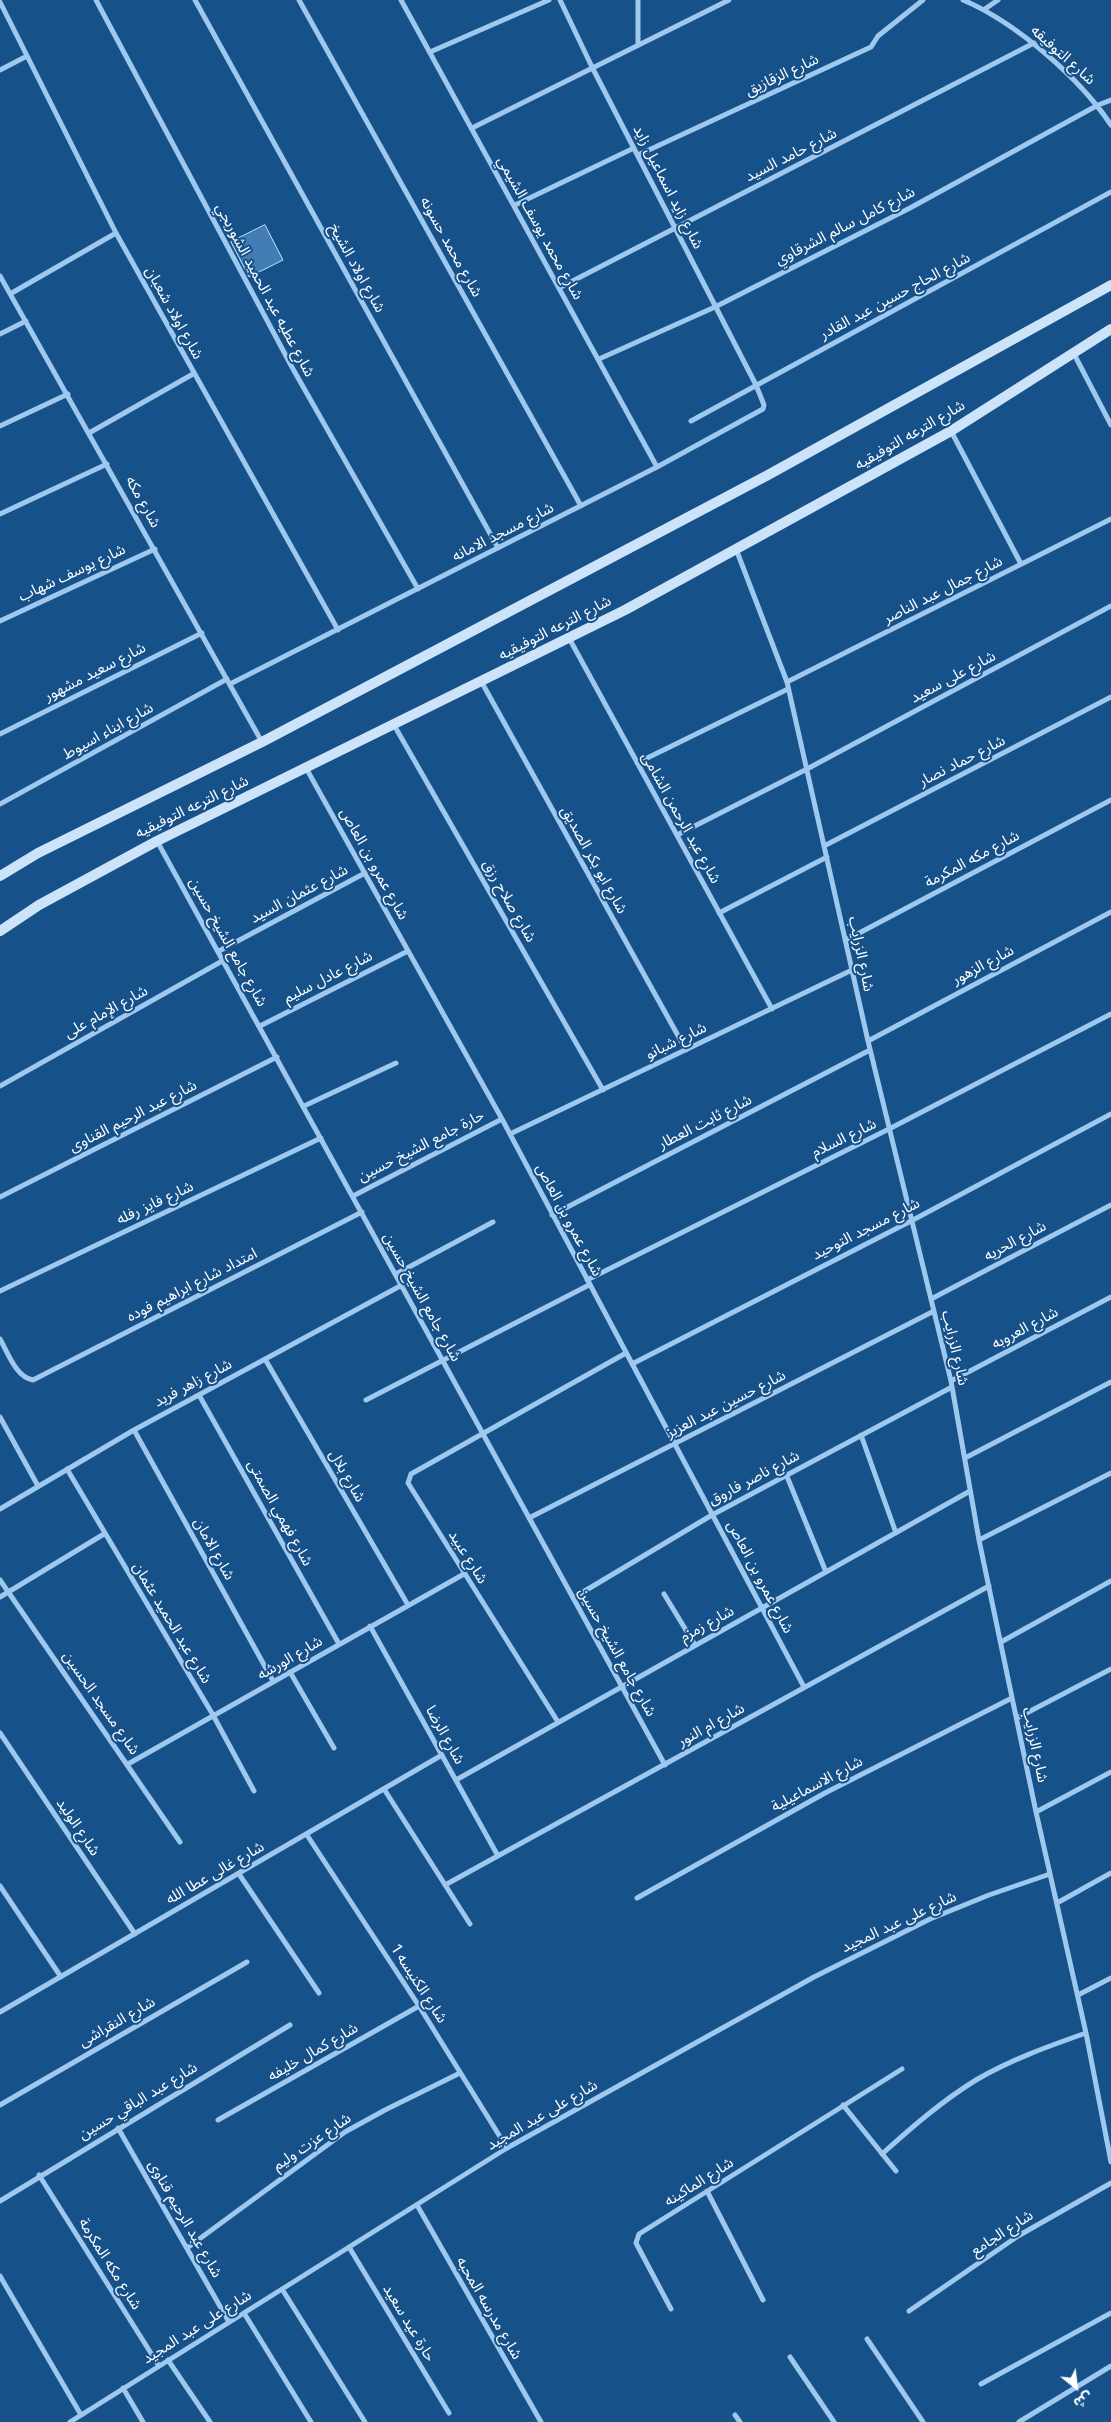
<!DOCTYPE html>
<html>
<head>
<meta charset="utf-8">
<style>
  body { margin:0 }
  #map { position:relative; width:1111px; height:2422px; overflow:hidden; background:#16518a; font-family:Inter,"Noto Sans Arabic",sans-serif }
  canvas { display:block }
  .north { position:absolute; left:1051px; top:2362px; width:50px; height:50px; -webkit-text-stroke:4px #16518a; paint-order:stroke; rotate:151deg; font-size:14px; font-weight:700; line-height:20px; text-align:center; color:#fff }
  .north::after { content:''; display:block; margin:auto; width:18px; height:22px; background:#fff; clip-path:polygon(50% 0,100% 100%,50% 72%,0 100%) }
</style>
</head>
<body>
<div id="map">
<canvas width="1111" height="2422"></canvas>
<div class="north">ش</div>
</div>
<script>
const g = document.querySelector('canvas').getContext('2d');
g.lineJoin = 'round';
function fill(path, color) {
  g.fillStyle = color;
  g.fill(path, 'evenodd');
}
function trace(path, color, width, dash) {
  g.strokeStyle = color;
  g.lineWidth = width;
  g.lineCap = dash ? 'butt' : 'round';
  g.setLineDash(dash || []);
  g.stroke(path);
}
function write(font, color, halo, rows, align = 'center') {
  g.font = font + ' Inter,"Noto Sans Arabic",sans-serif';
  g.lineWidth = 4;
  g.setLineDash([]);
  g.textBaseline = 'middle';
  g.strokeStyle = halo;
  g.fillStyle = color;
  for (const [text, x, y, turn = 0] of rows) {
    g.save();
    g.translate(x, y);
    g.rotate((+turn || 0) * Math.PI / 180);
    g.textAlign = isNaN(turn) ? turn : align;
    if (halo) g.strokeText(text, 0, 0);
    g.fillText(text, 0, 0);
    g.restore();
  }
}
const building = new Path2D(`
  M 265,225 L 283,260 L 249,277 L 231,242 Z`);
fill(building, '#437db5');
trace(building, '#c5e1fb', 1);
trace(new Path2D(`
  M 96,0 L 293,369 L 418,589
  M 195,0 L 498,548
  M 299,0 L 581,506
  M 401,0 L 657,467
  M 963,0 C 1015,22 1079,77 1111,125
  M 0,2 L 116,233 L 338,630
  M 985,9 L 998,0
  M 638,45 L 638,0
  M 430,52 L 549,0
  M 0,70 L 27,56
  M 472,128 L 729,0
  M 638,155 L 871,47 L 878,36 L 923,0
  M 515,205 L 634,148
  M 0,276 L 262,742
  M 559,288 L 1034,43
  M 10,294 L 116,233
  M 0,334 L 26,321
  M 1073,352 L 1111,425
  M 599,359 L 715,307 L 910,208 L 1098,105 L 1111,100
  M 691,421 L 1111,192
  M 0,426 L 68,394
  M 951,431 L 1021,564
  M 89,433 L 193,374
  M 0,514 L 107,464
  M 736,549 L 787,682 L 868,1041 L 951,1381 L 979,1540 L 1036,1812 L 1086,2033 L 1111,2162
  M 0,621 L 155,549
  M 569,638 L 772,1009
  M 481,681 L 686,1050
  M 787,682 L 1111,519
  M 230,684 L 657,467 L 763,409 L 764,405 L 756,385 L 592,67 L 560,0
  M 394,725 L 603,1090
  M 0,734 L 202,633
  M 637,763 L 788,689
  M 306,768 L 502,1119 L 804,1687
  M 0,804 L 227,679
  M 677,835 L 807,769 L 1111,606
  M 157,841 L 665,1765
  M 824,846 L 1111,697
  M 719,913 L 827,857
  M 846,940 L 1111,800
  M 219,951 L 365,873
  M 260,1026 L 408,951
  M 868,1041 L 1111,912
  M 0,1086 L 224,960
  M 304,1106 L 396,1063
  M 510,1134 L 852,970
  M 353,1196 L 502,1119
  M 0,1197 L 277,1057
  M 552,1215 L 870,1050
  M 396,1274 L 493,1222
  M 587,1280 L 889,1129 L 1111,1014
  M 0,1291 L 321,1138
  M 931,1299 L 1111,1205
  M 0,1339 C 8,1353 16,1377 33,1380 L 362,1212
  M 265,1359 L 408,1605
  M 632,1364 L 913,1220 L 1111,1114
  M 951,1381 L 1111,1297
  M 199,1395 L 339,1644
  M 366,1400 L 589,1285
  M 0,1417 L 38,1486
  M 134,1430 L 273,1681
  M 861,1435 L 896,1533
  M 965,1458 L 1111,1382
  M 67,1469 L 213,1715 L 254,1791
  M 786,1474 L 826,1572
  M 0,1509 L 134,1430 L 402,1285
  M 529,1518 L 934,1311
  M 979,1540 L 1111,1473
  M 0,1580 L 180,1842
  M 664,1594 L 695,1645
  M 0,1597 L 104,1534
  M 573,1598 L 712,1515 L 952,1387
  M 370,1626 L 498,1856
  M 1001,1642 L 1111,1581
  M 290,1672 L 334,1748
  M 1017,1718 L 1111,1669
  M 558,1722 L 408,1483 L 411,1474 L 626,1353
  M 0,1733 L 135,1934
  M 128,1764 L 464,1574
  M 456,1780 L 970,1491
  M 384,1789 L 470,1924
  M 1036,1812 L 1111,1772
  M 307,1835 L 419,2006 L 507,2148
  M 239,1874 L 319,1993
  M 445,1885 L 989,1586
  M 0,1886 L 61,1977
  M 637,1898 L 825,1793 L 1012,1698
  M 1057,1903 L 1111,1873
  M 1078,1995 L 1111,1978
  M 0,2012 L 442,1755
  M 0,2105 L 247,1962
  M 843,2105 L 896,2171
  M 218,2120 L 419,2006
  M 118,2128 L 229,2322
  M 882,2154 C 912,2127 942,2101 976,2080 C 1010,2060 1049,2046 1086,2033
  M 39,2175 L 159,2366
  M 707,2191 L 763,2300
  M 0,2201 L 290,2025
  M 417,2205 L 541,2422
  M 349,2247 L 449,2413
  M 187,2248 L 345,2132 L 385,2110 L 460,2073
  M 0,2276 L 81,2415
  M 282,2289 L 365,2422
  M 671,2309 L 636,2243 L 639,2234 L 902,2069
  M 909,2311 L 1018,2236 L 1111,2183
  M 244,2313 L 311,2422
  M 867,2339 L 923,2422
  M 790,2357 L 834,2422
  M 168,2360 L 210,2422
  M 981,2384 L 1111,2313
  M 123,2388 L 143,2422
  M 735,2415 L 740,2422
  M 70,2422 L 507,2148 L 814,1977 L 930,1919 L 989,1895 L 1050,1874
  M 1019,2422 L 1111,2366`), '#9fc8ef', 5);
trace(new Path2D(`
  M 0,876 L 38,853 L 262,742 L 768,475 L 1111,285
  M 0,931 L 39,905 L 157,841 L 625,610 L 951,431 L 1111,329`), '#cce3fa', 10);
write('15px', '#fff', '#16518a', [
  ["شارع التوفيقه",1063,55,42],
  ["شارع الزقازيق",782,75,-25],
  ["شارع حامد السيد",791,155,-27],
  ["شارع زايد اسماعيل زايد",668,187,63],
  ["شارع كامل سالم الشرقاوي",845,226,-27],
  ["شارع محمد يوسف الشيمي",540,228,61],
  ["شارع محمد حسونه",451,247,61],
  ["شارع اولاد الشيخ",357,268,61],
  ["شارع عطيه عبد الحميد الشوربجي",265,290,62],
  ["شارع الحاج حسين عبد القادر",895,296,-28],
  ["شارع اولاد شعبان",174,313,61],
  ["شارع الترعه التوفيقيه",910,435,-30],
  ["شارع مكه",143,502,61],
  ["شارع مسجد الامانه",503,532,-27],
  ["شارع يوسف شهاب",72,573,-25],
  ["شارع جمال عبد الناصر",943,590,-27],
  ["شارع الترعه التوفيقيه",555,628,-27],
  ["شارع سعيد مشهور",95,672,-27],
  ["شارع على سعيد",953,677,-28],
  ["شارع ابناء اسيوط",108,731,-29],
  ["شارع حماد نصار",962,761,-27],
  ["شارع الترعه التوفيقيه",192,807,-26],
  ["شارع عبد الرحمن الشامى",681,818,61],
  ["شارع مكه المكرمة",972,859,-28],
  ["شارع ابو بكر الصديق",594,860,61],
  ["شارع عمرو بن العاص",374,864,61],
  ["شارع عثمان السيد",299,894,-28],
  ["شارع صلاح رزق",509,901,60],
  ["شارع جامع الشيخ حسين",228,942,61],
  ["شارع الزرايب",861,954,78],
  ["شارع الزهور",983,965,-28],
  ["شارع عادل سليم",328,977,-27],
  ["شارع الإمام على",106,1012,-29],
  ["شارع شبانو",676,1041,-26],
  ["شارع عبد الرحيم القناوى",133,1116,-27],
  ["شارع ثابت العطار",705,1122,-27],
  ["شارع السلام",844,1138,-26],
  ["حارة جامع الشيخ حسين",421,1146,-27],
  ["شارع فايز رفله",155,1203,-25],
  ["شارع عمرو بن العاص",569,1220,62],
  ["شارع مسجد التوحيد",866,1229,-27],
  ["شارع الحريه",1015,1241,-28],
  ["امتداد شارع ابراهيم فوده",192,1285,-27],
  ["شارع جامع الشيخ حسين",422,1297,61],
  ["شارع العروبه",1025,1328,-28],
  ["شارع الزرايب",955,1348,77],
  ["شارع زاهر فريد",193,1383,-28],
  ["شارع حسين عبد العزيز",726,1404,-27],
  ["شارع بلال",347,1476,60],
  ["شارع ناصر فاروق",754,1478,-28],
  ["شارع فهمي الصمتى",280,1513,61],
  ["شارع الامان",214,1549,61],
  ["شارع عبيد",468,1557,58],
  ["شارع عمرو بن العاص",760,1577,62],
  ["شارع عبد الحميد عثمان",172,1623,59],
  ["شارع زمزم",707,1624,-29],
  ["شارع جامع الشيخ حسين",617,1652,61],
  ["شارع الورشه",290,1658,-30],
  ["شارع مسجد الحسين",101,1703,55],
  ["شارع ام النور",711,1725,-29],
  ["شارع الرضا",445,1735,61],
  ["شارع الزرايب",1035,1745,78],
  ["شارع الاسماعيلية",817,1784,-28],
  ["شارع الوليد",78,1827,56],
  ["شارع غالى عطا الله",215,1873,-30],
  ["شارع على عبد المجيد",899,1922,-25],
  ["شارع الكنيسه 1",419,1984,57],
  ["شارع النقراشى",117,2022,-30],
  ["شارع كمال خليفه",313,2052,-30],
  ["شارع عبد الباقي حسين",138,2101,-31],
  ["شارع على عبد المجيد",542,2115,-30],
  ["شارع عزت وليم",312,2142,-34],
  ["شارع الماكينه",699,2182,-32],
  ["شارع عبد الرحيم قناوى",185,2219,60],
  ["شارع الجامع",1002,2233,-33],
  ["شارع مكه المكرمة",110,2264,58],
  ["شارع مدرسه المحبه",489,2308,60],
  ["حارة عيد سعيد",409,2323,59],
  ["شارع على عبد المجيد",197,2327,-32]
]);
</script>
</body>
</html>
